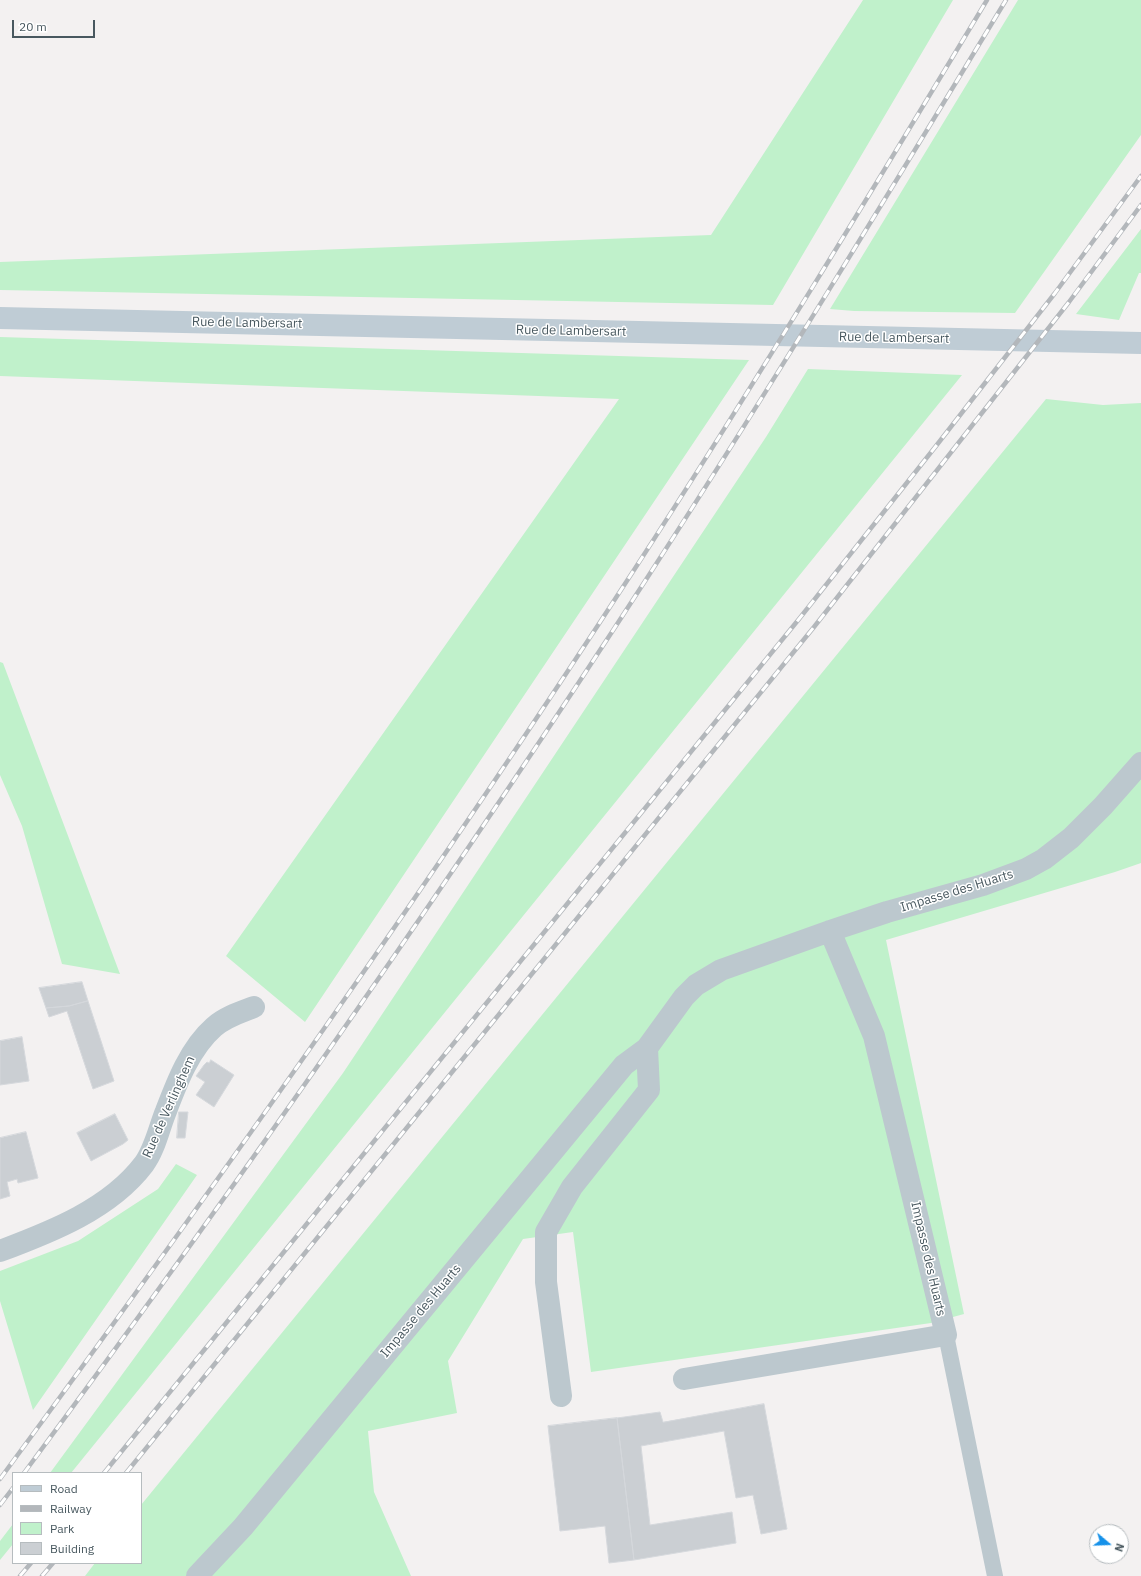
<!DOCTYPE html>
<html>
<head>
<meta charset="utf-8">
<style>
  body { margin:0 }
  #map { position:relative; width:1141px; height:1576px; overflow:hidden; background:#f3f1f1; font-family:"IBM Plex Sans",sans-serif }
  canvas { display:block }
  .legend { position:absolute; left:12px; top:1472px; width:130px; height:92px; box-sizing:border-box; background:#fff; border:1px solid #b6bcbf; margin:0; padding:5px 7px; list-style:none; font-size:12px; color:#48585f }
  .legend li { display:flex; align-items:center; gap:8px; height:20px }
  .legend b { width:20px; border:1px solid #b6bcbf }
  .north { position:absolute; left:1089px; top:1524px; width:40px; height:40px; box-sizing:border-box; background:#fff; border:1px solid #b6bcbf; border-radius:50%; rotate:109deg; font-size:11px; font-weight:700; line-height:16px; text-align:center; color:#48585f }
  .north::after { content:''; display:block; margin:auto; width:14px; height:18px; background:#1691e9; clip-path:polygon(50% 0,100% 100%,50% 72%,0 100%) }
  .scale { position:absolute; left:12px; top:20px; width:83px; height:18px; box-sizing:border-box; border:2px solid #48585f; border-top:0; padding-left:5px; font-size:12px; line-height:14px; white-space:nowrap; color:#48585f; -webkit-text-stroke:3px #fff; paint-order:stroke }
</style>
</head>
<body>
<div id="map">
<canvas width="1141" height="1576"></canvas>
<ul class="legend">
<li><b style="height:5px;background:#bfccd5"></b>Road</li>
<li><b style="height:5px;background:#b3b7bb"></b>Railway</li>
<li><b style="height:11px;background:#c0f1cb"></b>Park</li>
<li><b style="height:11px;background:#cbcfd3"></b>Building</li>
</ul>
<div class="north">N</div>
<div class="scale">20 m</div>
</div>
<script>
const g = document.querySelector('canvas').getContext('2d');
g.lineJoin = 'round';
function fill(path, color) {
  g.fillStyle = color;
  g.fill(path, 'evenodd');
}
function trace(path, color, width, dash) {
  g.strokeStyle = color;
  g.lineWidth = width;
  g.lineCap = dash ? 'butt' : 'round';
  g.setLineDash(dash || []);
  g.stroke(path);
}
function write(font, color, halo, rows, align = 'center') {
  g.font = font + ' "IBM Plex Sans",sans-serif';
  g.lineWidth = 3;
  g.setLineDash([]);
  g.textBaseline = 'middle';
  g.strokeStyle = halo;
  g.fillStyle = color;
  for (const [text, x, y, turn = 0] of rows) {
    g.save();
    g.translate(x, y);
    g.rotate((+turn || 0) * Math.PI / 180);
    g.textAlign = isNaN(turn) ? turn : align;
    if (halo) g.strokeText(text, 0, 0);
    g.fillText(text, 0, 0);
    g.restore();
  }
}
fill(new Path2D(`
  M 863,0 L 953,0 L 773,305 L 0,290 L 0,262 L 711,235 Z
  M 1018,0 L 1141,0 L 1141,135 L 1015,313 L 854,311 L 830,309 Z
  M 1141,229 L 1141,273 L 1139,273 L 1119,320 L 1076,314 Z
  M 0,337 L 749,360 L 305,1022 L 226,956 L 619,399 L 0,376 Z
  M 808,369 L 962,375 L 71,1473 L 50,1473 L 343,1073 L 766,437 Z
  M 1046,399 L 1103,405 L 1141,403 L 1141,863 L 1115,872 L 886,940 L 964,1314 L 931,1323 L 591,1372 L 573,1232 L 523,1239 L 448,1361 L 457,1413 L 368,1431 L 374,1492 L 411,1576 L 85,1576 L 95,1563 L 141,1563 L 141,1505 Z
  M 0,662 L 3,663 L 120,974 L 62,964 L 22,826 L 0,775 Z
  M 176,1164 L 197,1175 L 33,1410 L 0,1301 L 0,1271 L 78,1241 L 158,1189 Z
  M 13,1524 L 13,1544 L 0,1560 L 0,1541 Z`), '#c0f1cb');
const building = new Path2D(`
  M 82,982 L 88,1001 L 69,1006 L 46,1008 L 39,988 Z
  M 88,1001 L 114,1081 L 93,1089 L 67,1011 L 49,1017 L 46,1008 L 69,1006 Z
  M 22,1037 L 29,1081 L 0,1085 L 0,1041 Z
  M 211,1060 L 234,1075 L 214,1107 L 196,1095 L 205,1082 L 196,1076 L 204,1065 L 207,1062 L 209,1063 Z
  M 179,1112 L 188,1112 L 185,1138 L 177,1138 Z
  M 115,1114 L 128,1140 L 123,1144 L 91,1161 L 77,1133 Z
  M 26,1132 L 38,1178 L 18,1183 L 17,1179 L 7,1182 L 10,1196 L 0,1199 L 0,1138 Z
  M 764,1404 L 787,1529 L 761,1534 L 753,1495 L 736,1498 L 724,1431 L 641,1446 L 650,1525 L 732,1512 L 736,1543 L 634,1560 L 617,1418 L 660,1412 L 663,1422 Z
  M 617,1418 L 634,1560 L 609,1563 L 605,1526 L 560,1531 L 548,1426 Z`);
fill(building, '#cbcfd3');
trace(building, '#d5d8dc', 1);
trace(new Path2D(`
  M 946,1335 L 995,1576`), '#bcc8ce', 16);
trace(new Path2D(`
  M 0,1251 C 51,1232 110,1209 144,1164 C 155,1149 159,1128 166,1111 C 177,1082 190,1048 214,1027 C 225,1017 241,1012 254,1007
  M 684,1379 L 946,1335 L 874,1036 L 830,931
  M 561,1396 L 546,1282 L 546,1232 L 572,1187 L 649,1090 L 647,1048 L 684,997 L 696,985 L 721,970 L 830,931 L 887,912 L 983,885 L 1026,869 L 1044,859 L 1071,838 L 1103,806 L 1141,763
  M 197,1576 L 243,1527 L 624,1065 L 647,1048`), '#bcc8ce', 22);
trace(new Path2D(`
  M 0,318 L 1141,343`), '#bfccd5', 22);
const rail = new Path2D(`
  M 24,1473 C 241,1180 451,881 649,575 C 772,385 889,193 1006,0
  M 104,1473 L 799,619 L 936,446 L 1055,293 L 1141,176
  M 126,1473 L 814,627 L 1069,302 L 1141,205
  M 0,1479 C 219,1181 433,880 634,570 C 756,382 872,191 987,0
  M 0,1505 L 13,1488
  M 20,1576 L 31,1563
  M 42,1576 L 53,1563`);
trace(rail, '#b3b7bb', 4.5);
trace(rail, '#fff', 3, [9]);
write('13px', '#48585f', '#fff', [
  ["Rue de Lambersart",247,323,1],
  ["Rue de Lambersart",571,331,1],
  ["Rue de Lambersart",894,338,1],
  ["Impasse des Huarts",957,891,-17],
  ["Rue de Verlinghem",169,1107,-66],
  ["Impasse des Huarts",928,1259,77],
  ["Impasse des Huarts",421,1311,-50]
]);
</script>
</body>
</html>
